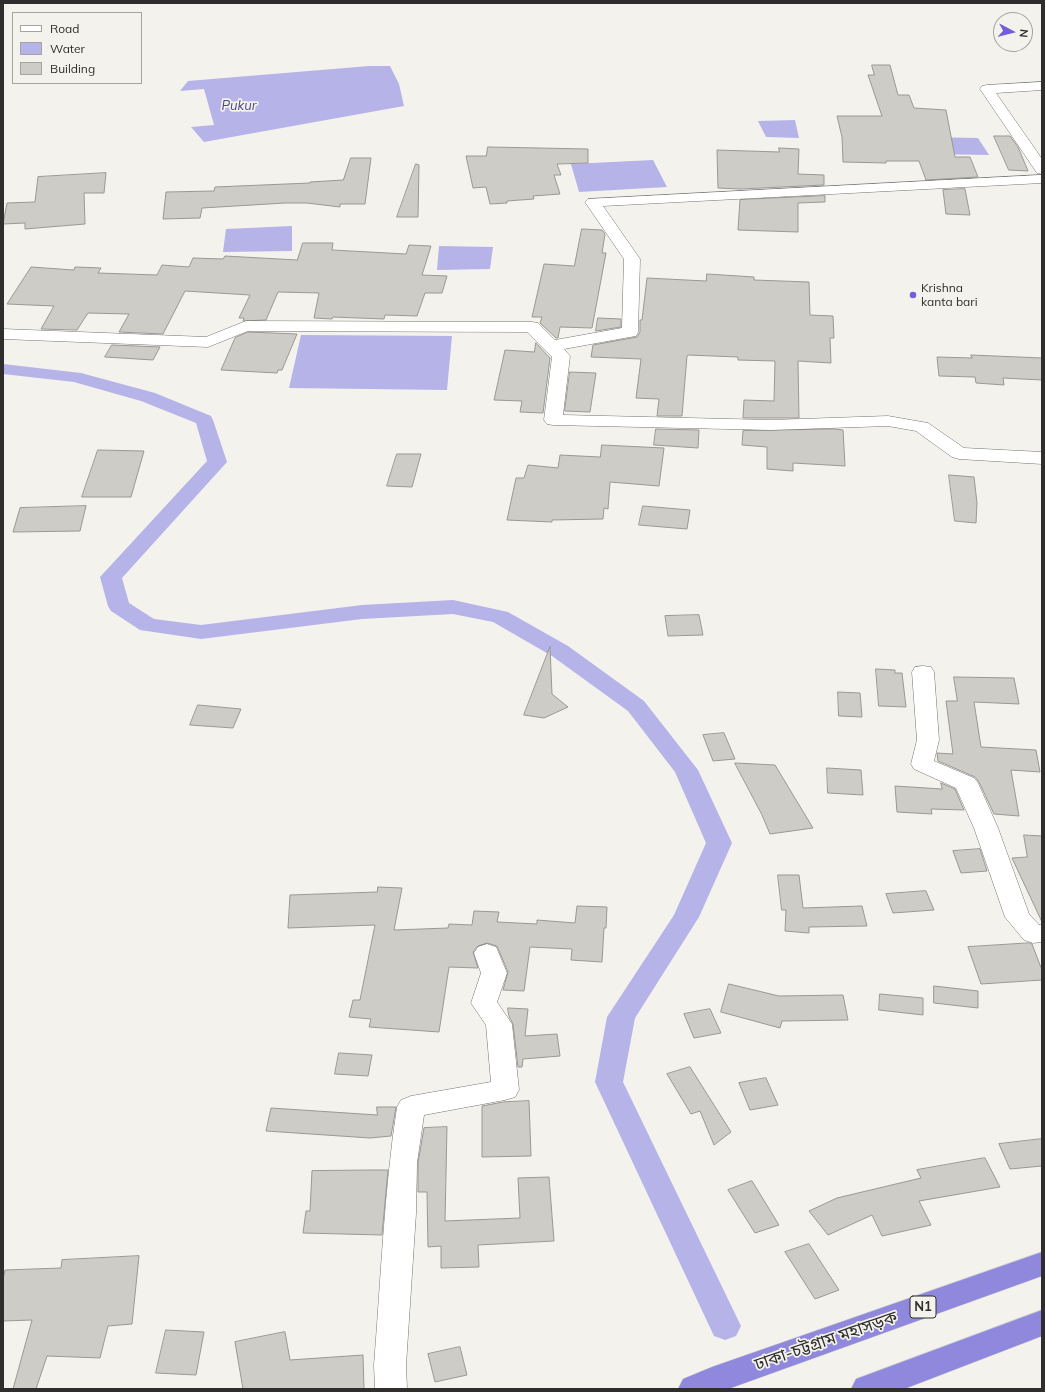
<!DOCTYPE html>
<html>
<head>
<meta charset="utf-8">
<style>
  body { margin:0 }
  #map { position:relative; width:1045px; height:1392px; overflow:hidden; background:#f4f2ed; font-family:Mulish,sans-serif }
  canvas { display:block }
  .frame { position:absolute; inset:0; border:4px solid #2f2e2c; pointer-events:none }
  .legend { position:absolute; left:12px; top:12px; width:130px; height:72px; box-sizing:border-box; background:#f4f2ed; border:1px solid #a5a4a0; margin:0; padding:5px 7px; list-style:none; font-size:12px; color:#2f2e2c }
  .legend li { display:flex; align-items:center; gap:8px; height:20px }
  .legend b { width:20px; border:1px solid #a5a4a0 }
  .north { position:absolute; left:993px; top:12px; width:40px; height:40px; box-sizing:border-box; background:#f4f2ed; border:1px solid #a5a4a0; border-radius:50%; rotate:97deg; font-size:11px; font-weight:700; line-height:16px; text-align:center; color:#2f2e2c }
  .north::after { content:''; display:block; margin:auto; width:14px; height:18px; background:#715ed8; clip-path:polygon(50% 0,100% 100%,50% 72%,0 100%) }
</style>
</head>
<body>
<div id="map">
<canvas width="1045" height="1392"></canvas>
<div class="frame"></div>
<ul class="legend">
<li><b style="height:5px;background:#fff"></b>Road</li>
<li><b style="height:11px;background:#b5b3e8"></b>Water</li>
<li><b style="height:11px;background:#cdccc6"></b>Building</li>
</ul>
<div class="north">N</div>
</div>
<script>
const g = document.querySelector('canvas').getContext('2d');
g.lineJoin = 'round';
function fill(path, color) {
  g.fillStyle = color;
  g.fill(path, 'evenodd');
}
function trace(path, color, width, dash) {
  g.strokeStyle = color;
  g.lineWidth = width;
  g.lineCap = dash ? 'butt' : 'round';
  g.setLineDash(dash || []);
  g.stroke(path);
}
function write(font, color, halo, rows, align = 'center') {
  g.font = font + ' Mulish,"Noto Sans Bengali",sans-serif';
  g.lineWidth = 3.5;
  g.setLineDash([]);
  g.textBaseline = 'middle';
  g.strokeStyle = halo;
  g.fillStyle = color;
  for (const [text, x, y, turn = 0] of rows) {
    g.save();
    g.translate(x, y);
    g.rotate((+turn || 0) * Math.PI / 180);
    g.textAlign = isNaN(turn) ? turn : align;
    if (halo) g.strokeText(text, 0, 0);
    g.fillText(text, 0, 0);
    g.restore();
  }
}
fill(new Path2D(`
  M 369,66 L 390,66 L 399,84 L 404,106 L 204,142 L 191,127 L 214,125 L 204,89 L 180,91 L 188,81 Z
  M 795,120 L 799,138 L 766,137 L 758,121 Z
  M 924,137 L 978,138 L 989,155 L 928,154 Z
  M 653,160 L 667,187 L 579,192 L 571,164 Z
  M 292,226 L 292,251 L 223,252 L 226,229 Z
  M 439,246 L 493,247 L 490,269 L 437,270 Z
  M 301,335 L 452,336 L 447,390 L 289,388 Z`), '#b5b3e8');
fill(new Path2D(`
  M 3,364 L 81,373 L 155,393 L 211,416 L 213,420 L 227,462 L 122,578 L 129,603 L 154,619 L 201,625 L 362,605 L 453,600 L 508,612 L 568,646 L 644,701 L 698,770 L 732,843 L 699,917 L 635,1018 L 623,1082 L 741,1326 L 736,1336 L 725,1340 L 714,1336 L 595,1082 L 607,1017 L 674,915 L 706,843 L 675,772 L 628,711 L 552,656 L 493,622 L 453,614 L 362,619 L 201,639 L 140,630 L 111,611 L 108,606 L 100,577 L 207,461 L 196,423 L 141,401 L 74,382 L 3,374 Z`), '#b5b3e8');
const building = new Path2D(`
  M 872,65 L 890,65 L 898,95 L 909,95 L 914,108 L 946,110 L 955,157 L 970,157 L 978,177 L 926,180 L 919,161 L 886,161 L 886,163 L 843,162 L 842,137 L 837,116 L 882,116 L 868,75 L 874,75 Z
  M 994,136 L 1010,136 L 1018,147 L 1028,171 L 1009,170 Z
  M 488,147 L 588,149 L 588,163 L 557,164 L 561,175 L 554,175 L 560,194 L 533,196 L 534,199 L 507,201 L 507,203 L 490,204 L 486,187 L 473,188 L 466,156 L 486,156 Z
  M 779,148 L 799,149 L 798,174 L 824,175 L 824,185 L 740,189 L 718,188 L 717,150 L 779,152 Z
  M 351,158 L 371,158 L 365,204 L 340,204 L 340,207 L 307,203 L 285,203 L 202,208 L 200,218 L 163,219 L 166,192 L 214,191 L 215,187 L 310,183 L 310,182 L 343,180 Z
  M 416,164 L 419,165 L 418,217 L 397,217 Z
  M 106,173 L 104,193 L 84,193 L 85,224 L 25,229 L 25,223 L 3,224 L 7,203 L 35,202 L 38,177 Z
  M 965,189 L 970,215 L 946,214 L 943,190 Z
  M 825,196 L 825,202 L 798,203 L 798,232 L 738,230 L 740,200 Z
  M 582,229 L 602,230 L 605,234 L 602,253 L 606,253 L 592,328 L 560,327 L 558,338 L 556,338 L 540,323 L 542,317 L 532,317 L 544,264 L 574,266 Z
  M 303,243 L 333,243 L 332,250 L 406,254 L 409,245 L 431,246 L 422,275 L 447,276 L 442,293 L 425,293 L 417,316 L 385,315 L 384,319 L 333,317 L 332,319 L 314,318 L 319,293 L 278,292 L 266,320 L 243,321 L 244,318 L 239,318 L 250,295 L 185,291 L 163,334 L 119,332 L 129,314 L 88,313 L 77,330 L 41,329 L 54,306 L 7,304 L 31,267 L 74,270 L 75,267 L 101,268 L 98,273 L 157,275 L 162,265 L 189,267 L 193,258 L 223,259 L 225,256 L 297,260 Z
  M 707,274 L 754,277 L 754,280 L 809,282 L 810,315 L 833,316 L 834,338 L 830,338 L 831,363 L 798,361 L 799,418 L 743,418 L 744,400 L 774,401 L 775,361 L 738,360 L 738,357 L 688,355 L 687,356 L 682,416 L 657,416 L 659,399 L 636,398 L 641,359 L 591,357 L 593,345 L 637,337 L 640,332 L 640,320 L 642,320 L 647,278 L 706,281 Z
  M 598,318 L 621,319 L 621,327 L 596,331 Z
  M 248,332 L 297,334 L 282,370 L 278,370 L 277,373 L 221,370 L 235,338 Z
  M 536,343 L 550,358 L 543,413 L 520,412 L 522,401 L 494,400 L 505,350 L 534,352 Z
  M 112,345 L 160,347 L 153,360 L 105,357 Z
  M 971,355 L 1042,358 L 1042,380 L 1003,378 L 1004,385 L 976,383 L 975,377 L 939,376 L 937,357 L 972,358 Z
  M 570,372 L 596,373 L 590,412 L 565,411 Z
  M 656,429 L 699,430 L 698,448 L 654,445 Z
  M 834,429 L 843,430 L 845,466 L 793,463 L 793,471 L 767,469 L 767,447 L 742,445 L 743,431 Z
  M 602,445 L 664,448 L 659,486 L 610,482 L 608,509 L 604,508 L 603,519 L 552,520 L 552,522 L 507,520 L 516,478 L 524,478 L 528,465 L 558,468 L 560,455 L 600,457 Z
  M 98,450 L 144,451 L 131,497 L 82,497 Z
  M 397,454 L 421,454 L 412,487 L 387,486 Z
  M 949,475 L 974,477 L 977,503 L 976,523 L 955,521 Z
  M 86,506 L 80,531 L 13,532 L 20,508 Z
  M 643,506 L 690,510 L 687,529 L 639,525 Z
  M 699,615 L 703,635 L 668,636 L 665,616 Z
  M 550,647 L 552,694 L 568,707 L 544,718 L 524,715 Z
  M 876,669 L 895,670 L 895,673 L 902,673 L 906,707 L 879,706 Z
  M 954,677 L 1014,678 L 1019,704 L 974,702 L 981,747 L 1036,750 L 1040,772 L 1011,770 L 1019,816 L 994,814 L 979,782 L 975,777 L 938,761 L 937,753 L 953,754 L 946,701 L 957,701 Z
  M 838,692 L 860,693 L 862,717 L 839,716 Z
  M 198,705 L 241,709 L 233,728 L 190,725 Z
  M 724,733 L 735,759 L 713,761 L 703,735 Z
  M 735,763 L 775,765 L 813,828 L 770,834 L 762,815 Z
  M 827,768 L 861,770 L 863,795 L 828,793 Z
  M 941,783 L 955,789 L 964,810 L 931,809 L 932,814 L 897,812 L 895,786 L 942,789 Z
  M 1024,835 L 1042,836 L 1042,922 L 1012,858 L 1027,857 Z
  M 980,849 L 987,871 L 961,873 L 953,851 Z
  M 778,875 L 799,875 L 803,908 L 862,906 L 867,926 L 809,927 L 809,933 L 785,931 L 786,910 L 782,910 Z
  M 378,887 L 402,888 L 394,930 L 448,928 L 449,924 L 472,925 L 474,911 L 499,912 L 497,922 L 537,924 L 537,920 L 575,923 L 577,906 L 607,907 L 606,928 L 604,928 L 602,962 L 571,960 L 572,949 L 530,947 L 524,991 L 503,990 L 508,972 L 497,946 L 487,943 L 478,946 L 473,952 L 478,968 L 449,967 L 439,1032 L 369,1027 L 371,1019 L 349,1017 L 353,1000 L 360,1000 L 375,925 L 288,928 L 290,895 L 377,892 Z
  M 926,891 L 934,910 L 893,913 L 886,894 Z
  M 1030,943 L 1032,944 L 1042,970 L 1042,980 L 981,984 L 968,947 Z
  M 729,984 L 779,996 L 843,995 L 848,1020 L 782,1021 L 780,1028 L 721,1012 Z
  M 934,986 L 978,991 L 978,1008 L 934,1003 Z
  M 880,994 L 923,998 L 923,1015 L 879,1010 Z
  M 508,1008 L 528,1009 L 525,1036 L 557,1034 L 560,1056 L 523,1059 L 522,1067 L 518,1067 L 513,1024 L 509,1016 Z
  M 710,1009 L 721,1033 L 694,1038 L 684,1014 Z
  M 339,1053 L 372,1055 L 368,1076 L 335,1074 Z
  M 690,1067 L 731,1132 L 714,1145 L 700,1111 L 691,1114 L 667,1074 Z
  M 766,1078 L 778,1105 L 750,1110 L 739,1083 Z
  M 529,1101 L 531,1156 L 482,1157 L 482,1106 L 503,1102 Z
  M 377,1107 L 396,1107 L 391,1136 L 370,1138 L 266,1131 L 271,1108 L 377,1115 Z
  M 447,1127 L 445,1221 L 520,1218 L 518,1178 L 549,1177 L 554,1241 L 478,1245 L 479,1267 L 441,1268 L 441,1246 L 428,1247 L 427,1192 L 418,1192 L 418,1163 L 424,1128 Z
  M 1042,1139 L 1042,1166 L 1010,1169 L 999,1144 Z
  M 985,1158 L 1000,1187 L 919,1201 L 931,1225 L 882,1236 L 872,1215 L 828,1235 L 809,1211 L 837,1198 L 921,1178 L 917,1170 Z
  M 369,1170 L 388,1170 L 382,1235 L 303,1233 L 306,1211 L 310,1211 L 312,1171 Z
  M 752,1181 L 779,1225 L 755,1233 L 728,1190 Z
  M 809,1244 L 839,1290 L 815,1299 L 785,1252 Z
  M 139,1256 L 132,1324 L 108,1326 L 100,1358 L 47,1356 L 36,1389 L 13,1389 L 32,1320 L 3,1321 L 3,1279 L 5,1270 L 61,1268 L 62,1260 Z
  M 166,1330 L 204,1332 L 196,1375 L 156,1373 Z
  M 285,1332 L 290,1360 L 363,1355 L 364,1389 L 243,1389 L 235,1342 Z
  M 460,1347 L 467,1375 L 435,1382 L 428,1354 Z`);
fill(building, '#cdccc6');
trace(building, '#9a9894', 1);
const minor = new Path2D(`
  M 1042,82 L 1042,90 L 996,93 L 1042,159 L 1042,174 L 1037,173 L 980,89 L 982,86 L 987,85 Z
  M 1042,175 L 1042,183 L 603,206 L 640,259 L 638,332 L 636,336 L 630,337 L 564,349 L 570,356 L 563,415 L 771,420 L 888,416 L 928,423 L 964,448 L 1042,452 L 1042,464 L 959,459 L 952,457 L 916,431 L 888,426 L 771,430 L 553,425 L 547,424 L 544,420 L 552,357 L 527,332 L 248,331 L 208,347 L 3,339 L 3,329 L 206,337 L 246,321 L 532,322 L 538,323 L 555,340 L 622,328 L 624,259 L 585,202 L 588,199 Z
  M 923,666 L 931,667 L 934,672 L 939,740 L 934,761 L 974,778 L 978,783 L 998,828 L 1029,914 L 1039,925 L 1042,924 L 1042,942 L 1033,943 L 1024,940 L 1005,917 L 974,828 L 956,788 L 914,769 L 911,764 L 917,740 L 912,672 L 915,667 Z
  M 487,944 L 496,947 L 507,973 L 497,1002 L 512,1024 L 519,1090 L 515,1097 L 505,1100 L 424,1115 L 417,1163 L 416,1213 L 406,1365 L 407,1389 L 375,1389 L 374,1365 C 381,1279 384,1192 397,1107 L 401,1100 L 411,1096 L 491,1082 L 486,1025 L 471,1003 L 481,973 L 474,953 L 478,947 Z`);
const highway = new Path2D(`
  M 1042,1252 L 1042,1276 L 728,1389 L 678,1389 L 683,1379 L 712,1367 Z
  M 1042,1310 L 1042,1336 L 904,1389 L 851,1389 L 856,1379 Z`);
trace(minor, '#767470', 1);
trace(highway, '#cdcdcc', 1);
fill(minor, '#fff');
fill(highway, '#8f88dc');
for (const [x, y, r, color] of [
  [913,295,4,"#715ed8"]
]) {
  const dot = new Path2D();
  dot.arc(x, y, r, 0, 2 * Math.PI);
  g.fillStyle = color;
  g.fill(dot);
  trace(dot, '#f4f2ed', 1.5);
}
write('12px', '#2f2e2c', '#f4f2ed', [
  ["Krishna",921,288],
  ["kanta bari",921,302]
], 'left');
write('italic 13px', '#4c4586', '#f4f2ed', [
  ["Pukur",239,106]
]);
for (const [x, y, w] of [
  [923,1307,26]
]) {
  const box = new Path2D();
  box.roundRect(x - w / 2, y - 11, w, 22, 3);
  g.fillStyle = '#f4f2ed';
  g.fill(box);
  trace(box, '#2f2e2c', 1);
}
write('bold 13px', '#2f2e2c', null, [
  ["N1",923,1307]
]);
write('17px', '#2f2e2c', '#f4f2ed', [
  ["ঢাকা-চট্টগ্রাম মহাসড়ক",826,1341,-19]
]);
</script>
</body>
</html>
